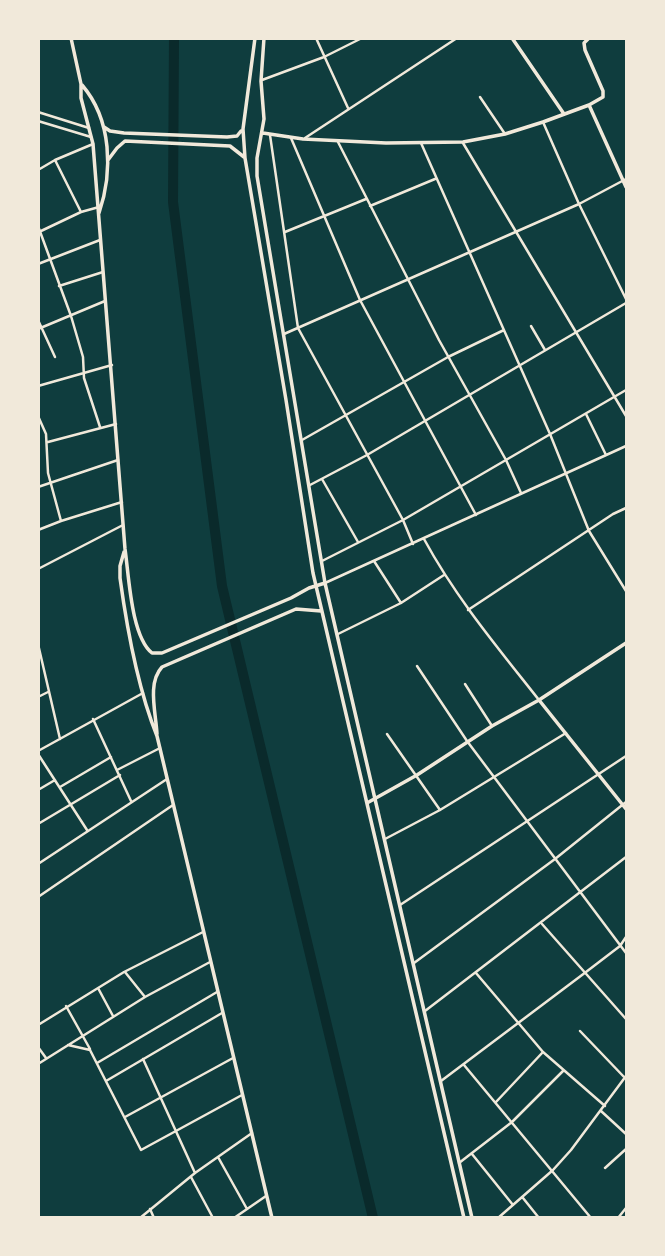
<!DOCTYPE html>
<html>
<head>
<meta charset="utf-8">
<style>
  body { margin:0 }
  #map { position:relative; width:665px; height:1256px; overflow:hidden; background:#0f3d3e; font-family:"Exo 2",sans-serif }
  canvas { display:block }
  .frame { position:absolute; inset:0; border:40px solid #f1e9da; pointer-events:none }
</style>
</head>
<body>
<div id="map">
<canvas width="665" height="1256"></canvas>
<div class="frame"></div>
</div>
<script>
const g = document.querySelector('canvas').getContext('2d');
g.lineJoin = 'round';
function trace(path, color, width, dash) {
  g.strokeStyle = color;
  g.lineWidth = width;
  g.lineCap = dash ? 'butt' : 'round';
  g.setLineDash(dash || []);
  g.stroke(path);
}
trace(new Path2D(`
  M 174,38 L 173,202 L 222,586 L 373,1218`), '#0a2a2b', 10);
trace(new Path2D(`
  M 316,38 L 348,108
  M 262,80 L 324,57 L 362,38
  M 480,97 L 505,134
  M 38,112 L 89,128
  M 38,121 L 91,137
  M 543,122 L 579,204 L 626,299
  M 270,135 L 298,328 L 403,520 L 413,544
  M 291,138 L 360,300 L 476,515
  M 305,138 L 457,38
  M 338,142 L 439,340 L 506,460 L 521,493
  M 421,143 L 550,434 L 589,531 L 626,591
  M 463,143 L 626,416
  M 55,160 L 81,212
  M 38,170 L 55,160 L 93,144
  M 370,206 L 435,179
  M 38,226 L 71,316 L 83,357 L 84,378 L 100,427
  M 41,231 L 81,212 L 99,207
  M 285,232 L 366,199
  M 38,264 L 100,240
  M 59,286 L 103,272
  M 38,320 L 55,357
  M 531,326 L 545,350
  M 38,329 L 105,301
  M 284,334 L 579,204 L 626,179
  M 38,386 L 112,365
  M 586,414 L 606,455
  M 38,416 L 46,434 L 48,473 L 61,521
  M 302,440 L 448,357 L 504,330
  M 48,442 L 116,424
  M 322,479 L 358,542
  M 310,485 L 367,455 L 626,303
  M 38,487 L 118,460
  M 38,530 L 61,521 L 122,502
  M 424,539 C 456,598 498,648 539,700
  M 322,561 L 403,520 L 626,390
  M 374,561 L 401,603
  M 38,569 L 123,525
  M 325,583 L 626,446
  M 468,610 L 613,514 L 626,508
  M 338,634 L 401,603 L 444,575
  M 38,644 L 60,739
  M 417,666 L 467,741 L 626,953
  M 465,684 L 492,726
  M 38,697 L 48,692
  M 93,719 L 131,801
  M 387,734 L 440,810
  M 38,751 L 143,693
  M 38,754 L 87,830
  M 117,770 L 160,748
  M 60,787 L 111,757
  M 38,790 L 55,780
  M 38,824 L 120,775
  M 385,839 L 440,810 L 566,733
  M 38,864 L 167,779
  M 38,897 L 173,805
  M 400,905 L 626,756
  M 542,924 L 626,1019
  M 414,963 L 555,859 L 626,802
  M 125,972 L 145,997
  M 476,973 L 543,1052 L 605,1106
  M 98,988 L 113,1016
  M 66,1006 L 90,1049
  M 425,1011 L 626,857
  M 38,1025 L 124,972 L 203,932
  M 580,1031 L 625,1078
  M 68,1045 L 90,1050 L 141,1150 L 242,1095
  M 38,1047 L 46,1058
  M 143,1059 L 195,1173
  M 97,1063 L 217,992
  M 38,1064 L 145,997 L 210,962
  M 464,1065 L 591,1218
  M 106,1081 L 222,1013
  M 441,1081 L 586,972 L 620,946 L 626,937
  M 496,1102 L 543,1052
  M 601,1111 L 626,1134
  M 125,1117 L 233,1058
  M 472,1154 L 513,1205
  M 218,1157 L 247,1209
  M 459,1163 L 512,1122 L 563,1071
  M 605,1168 L 626,1149
  M 191,1177 L 213,1218
  M 523,1198 L 539,1218
  M 150,1209 L 154,1218
  M 38,1216 L 40,1218
  M 140,1218 L 195,1173 L 252,1133
  M 234,1218 L 266,1196
  M 498,1218 L 553,1170 L 571,1150 L 626,1076
  M 618,1218 L 626,1208`), '#f1e9da', 2.5);
trace(new Path2D(`
  M 71,38 L 81,84 L 81,98 L 93,144 L 125,549 C 129,576 131,636 152,653 L 162,653 L 291,598 L 309,588 L 325,583
  M 255,38 L 243,129 L 245,158 L 286,400 L 313,573 L 464,1218
  M 264,38 L 261,81 L 264,119 L 257,158 L 257,176 L 325,583 L 472,1218
  M 512,38 L 564,114
  M 82,85 C 112,120 113,172 99,213
  M 589,105 L 626,187
  M 104,127 L 110,131 L 124,133 L 227,137 L 237,136 L 241,131
  M 263,133 L 303,139 L 386,143 L 463,142 L 505,134 L 543,122 L 589,105 L 603,97 L 603,91 L 585,50 L 584,43 L 589,38
  M 108,160 L 117,148 L 125,141 L 230,146 L 244,157
  M 124,552 L 120,566 L 120,578 C 127,629 138,689 157,736 L 272,1218
  M 539,700 L 626,809
  M 157,734 C 156,713 147,683 162,667 L 296,609 L 321,611
  M 367,803 L 417,775 L 492,726 L 539,700 L 626,643`), '#f1e9da', 3.5);
</script>
</body>
</html>
